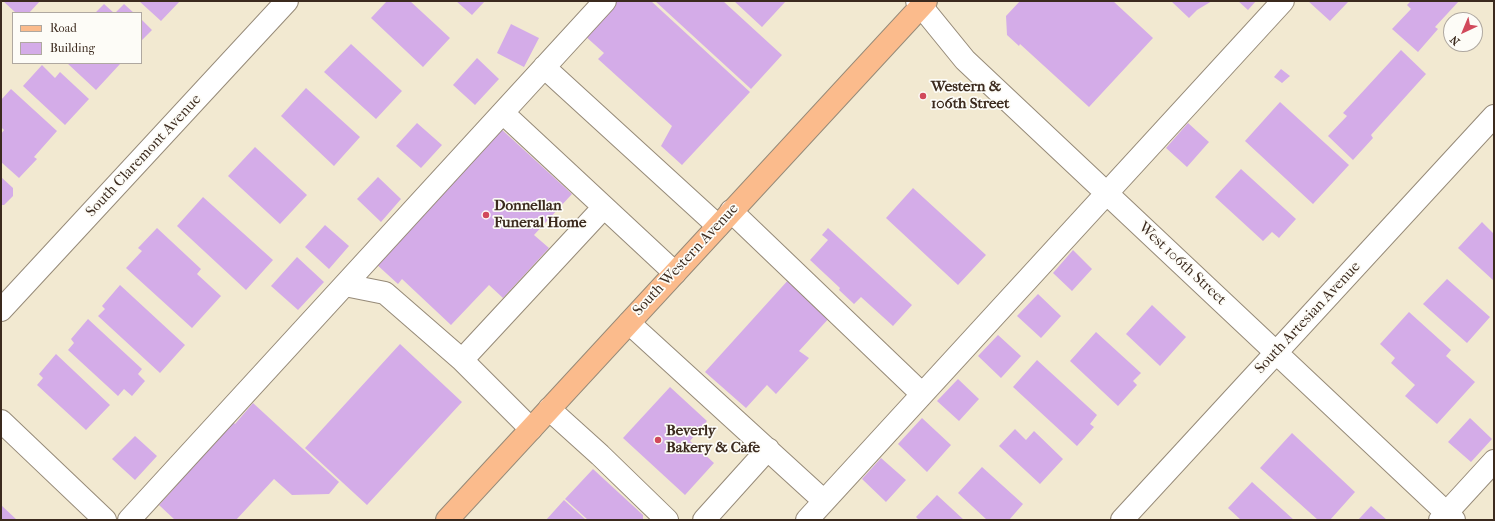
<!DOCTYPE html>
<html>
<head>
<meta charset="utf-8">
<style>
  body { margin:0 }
  #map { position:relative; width:1495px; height:521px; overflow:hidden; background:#f2e9d1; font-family:"IM FELL French Canon",serif }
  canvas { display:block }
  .frame { position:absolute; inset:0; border:2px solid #3b2a1e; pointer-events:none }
  .legend { position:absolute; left:12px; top:12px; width:130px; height:52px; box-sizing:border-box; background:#fdfcf7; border:1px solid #afa8a0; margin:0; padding:5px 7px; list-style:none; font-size:12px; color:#3b2a1e }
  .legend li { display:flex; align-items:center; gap:8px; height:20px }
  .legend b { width:20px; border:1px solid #afa8a0 }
  .north { position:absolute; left:1443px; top:12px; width:40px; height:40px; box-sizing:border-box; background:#fdfcf7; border:1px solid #afa8a0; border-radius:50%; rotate:224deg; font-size:11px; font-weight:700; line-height:16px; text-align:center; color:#3b2a1e }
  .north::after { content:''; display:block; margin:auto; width:14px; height:18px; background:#d1495b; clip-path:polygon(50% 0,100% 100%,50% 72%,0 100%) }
</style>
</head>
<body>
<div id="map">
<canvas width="1495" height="521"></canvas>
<div class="frame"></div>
<ul class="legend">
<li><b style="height:5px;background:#fbbb8c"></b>Road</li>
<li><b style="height:11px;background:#d4ace8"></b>Building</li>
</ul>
<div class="north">N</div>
</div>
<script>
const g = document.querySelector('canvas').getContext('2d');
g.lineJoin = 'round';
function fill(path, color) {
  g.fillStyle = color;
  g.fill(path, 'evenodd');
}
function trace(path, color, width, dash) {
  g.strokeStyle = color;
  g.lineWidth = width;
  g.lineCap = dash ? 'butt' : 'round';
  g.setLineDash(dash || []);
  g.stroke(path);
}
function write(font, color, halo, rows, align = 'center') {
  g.font = font + ' "IM FELL French Canon",serif';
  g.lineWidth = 3.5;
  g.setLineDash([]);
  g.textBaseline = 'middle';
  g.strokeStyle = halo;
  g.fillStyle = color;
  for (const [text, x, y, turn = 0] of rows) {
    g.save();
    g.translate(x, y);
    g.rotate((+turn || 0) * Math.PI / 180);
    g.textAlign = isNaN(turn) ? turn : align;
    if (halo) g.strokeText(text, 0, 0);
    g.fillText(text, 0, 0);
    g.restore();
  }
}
fill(new Path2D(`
  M 3,1 L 40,1 L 29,13 L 16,13 Z
  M 139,1 L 180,1 L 161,21 Z
  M 387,1 L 410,1 L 450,38 L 423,67 L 371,18 Z
  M 456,1 L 485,1 L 472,15 Z
  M 615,1 L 651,1 L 750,92 L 682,165 L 661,146 L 672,126 L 598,59 L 604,53 L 584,35 Z
  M 655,1 L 723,1 L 782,55 L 751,89 Z
  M 734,1 L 786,1 L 762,27 Z
  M 1020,1 L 1113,1 L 1153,38 L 1089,107 L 1020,44 L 1019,46 L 1007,35 L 1006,16 Z
  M 1171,1 L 1212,1 L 1197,10 L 1189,18 Z
  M 1238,1 L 1256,1 L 1248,10 Z
  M 1308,1 L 1347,1 L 1348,2 L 1330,21 Z
  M 1411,1 L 1459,1 L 1435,27 L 1438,29 L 1418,52 L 1392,29 L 1411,9 L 1407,5 Z
  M 104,4 L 114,13 L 95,13 Z
  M 124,4 L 134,13 L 115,13 Z
  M 141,19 L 152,30 L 141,41 Z
  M 511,24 L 539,38 L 524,67 L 497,53 Z
  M 351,44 L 402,91 L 376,119 L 324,72 Z
  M 1401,50 L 1426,74 L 1371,135 L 1373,138 L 1353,160 L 1328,136 L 1347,116 L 1343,113 Z
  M 477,58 L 499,79 L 475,105 L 453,85 Z
  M 67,63 L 119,63 L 120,64 L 96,90 Z
  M 42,65 L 55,78 L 60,72 L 89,99 L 65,125 L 23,86 Z
  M 1281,69 L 1290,76 L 1282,83 L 1274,77 Z
  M 306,88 L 360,137 L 334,166 L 281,116 Z
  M 11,89 L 57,131 L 34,157 L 37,159 L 19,178 L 1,162 L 1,134 L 4,130 L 1,127 L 1,100 Z
  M 1280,102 L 1349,165 L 1313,204 L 1245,141 Z
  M 417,123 L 442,145 L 421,168 L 396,146 Z
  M 1188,123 L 1209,142 L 1187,167 L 1166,148 Z
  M 499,127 L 572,194 L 534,235 L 549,248 L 503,298 L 489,285 L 451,325 L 402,279 L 398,284 L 375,263 Z
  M 255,147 L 307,195 L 280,224 L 228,176 Z
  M 1241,169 L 1296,219 L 1279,238 L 1272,232 L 1263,241 L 1215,197 Z
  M 1,177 L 13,188 L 13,196 L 4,205 L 1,205 Z
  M 378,177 L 401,199 L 381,222 L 357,199 Z
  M 913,188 L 986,255 L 958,285 L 886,218 Z
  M 203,197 L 273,260 L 246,290 L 177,226 Z
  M 1482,222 L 1494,234 L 1494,281 L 1458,248 Z
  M 325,225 L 349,246 L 329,269 L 305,247 Z
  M 157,228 L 201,269 L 197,274 L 221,296 L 192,328 L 126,268 L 142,251 L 138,248 Z
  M 828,228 L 912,305 L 893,326 L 861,297 L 854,304 L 839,290 L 840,288 L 810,260 L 828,240 L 822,235 Z
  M 1073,250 L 1092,269 L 1072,291 L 1053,273 Z
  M 297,257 L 324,282 L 298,310 L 271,286 Z
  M 790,278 L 831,316 L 799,351 L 809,358 L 776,394 L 767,385 L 746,408 L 705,372 Z
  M 1447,279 L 1490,317 L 1467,343 L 1423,304 Z
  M 120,285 L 185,345 L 160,373 L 98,316 L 105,309 L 102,306 Z
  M 1038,294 L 1061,316 L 1041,338 L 1017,316 Z
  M 1152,305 L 1186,337 L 1160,366 L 1126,334 Z
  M 1409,312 L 1451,350 L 1446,356 L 1475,382 L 1437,424 L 1405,396 L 1415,385 L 1391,363 L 1395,358 L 1380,344 Z
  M 88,319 L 142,369 L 138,374 L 145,381 L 132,396 L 124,389 L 118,396 L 68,350 L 74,343 L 71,339 Z
  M 1096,332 L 1141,373 L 1133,381 L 1137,385 L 1118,406 L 1070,361 Z
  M 998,335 L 1021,356 L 1001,378 L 978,356 Z
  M 400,344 L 462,402 L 367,505 L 305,448 Z
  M 56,354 L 110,405 L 86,430 L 37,385 L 43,378 L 39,374 Z
  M 1037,360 L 1097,415 L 1090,424 L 1094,427 L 1077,446 L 1013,387 Z
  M 958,379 L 979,399 L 959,421 L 937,401 Z
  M 670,387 L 707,421 L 690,441 L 714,463 L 685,495 L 623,438 Z
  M 253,403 L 339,482 L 329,494 L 292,495 L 274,479 L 236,520 L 175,520 L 159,505 L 177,485 L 172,480 L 229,418 L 235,424 Z
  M 922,418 L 951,445 L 927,472 L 898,444 Z
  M 1470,418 L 1492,439 L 1471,462 L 1448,442 Z
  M 1015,429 L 1026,440 L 1034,431 L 1063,459 L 1040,484 L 999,446 Z
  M 1292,433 L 1355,492 L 1330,520 L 1318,520 L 1260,468 Z
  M 135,436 L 157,456 L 135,480 L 112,459 Z
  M 881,458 L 906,480 L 886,502 L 862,479 Z
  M 982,467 L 1023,504 L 1009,520 L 987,520 L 958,493 Z
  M 593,469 L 643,515 L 643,520 L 588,520 L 565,499 Z
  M 1252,482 L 1294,520 L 1241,520 L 1228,508 Z
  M 937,495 L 964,520 L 919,520 L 916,517 Z
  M 564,500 L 586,520 L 546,520 Z
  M 1,505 L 17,520 L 1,520 Z
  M 1371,506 L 1387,520 L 1358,520 Z`), '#d4ace8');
const minor = new Path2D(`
  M 917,1 L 965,60 L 1454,520
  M 544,67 L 718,226
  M 503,113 L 675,273
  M 731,211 L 922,394
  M 345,285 L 385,293 L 462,360 L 531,429
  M 1,310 L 287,1
  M 629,323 L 824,501
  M 462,360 L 604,207
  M 549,409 L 600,455 L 667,520
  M 1,421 L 105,520
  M 129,520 L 605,1
  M 704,520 L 768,449
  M 807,520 L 1283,1
  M 1122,520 L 1494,116
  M 1440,520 L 1494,461`);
const major = new Path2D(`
  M 447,520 L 926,1`);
trace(minor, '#968a78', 24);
trace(major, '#968a78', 24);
trace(minor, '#fff', 22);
trace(major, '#fbbb8c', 22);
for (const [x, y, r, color] of [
  [923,96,4,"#d1495b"],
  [486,215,4,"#d1495b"],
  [658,440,4,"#d1495b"]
]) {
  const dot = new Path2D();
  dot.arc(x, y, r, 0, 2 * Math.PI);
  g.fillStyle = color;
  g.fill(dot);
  trace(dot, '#fdfcf7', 1.5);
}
write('bold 15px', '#3b2a1e', '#fdfcf7', [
  ["Western &",931,87],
  ["106th Street",931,104],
  ["Donnellan",494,206],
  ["Funeral Home",494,223],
  ["Beverly",666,431],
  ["Bakery & Cafe",666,448]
], 'left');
write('15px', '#3b2a1e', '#fdfcf7', [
  ["South Claremont Avenue",144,156,-47],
  ["South Western Avenue",686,260,-47],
  ["West 106th Street",1182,264,43],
  ["South Artesian Avenue",1308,318,-47]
]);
</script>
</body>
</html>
